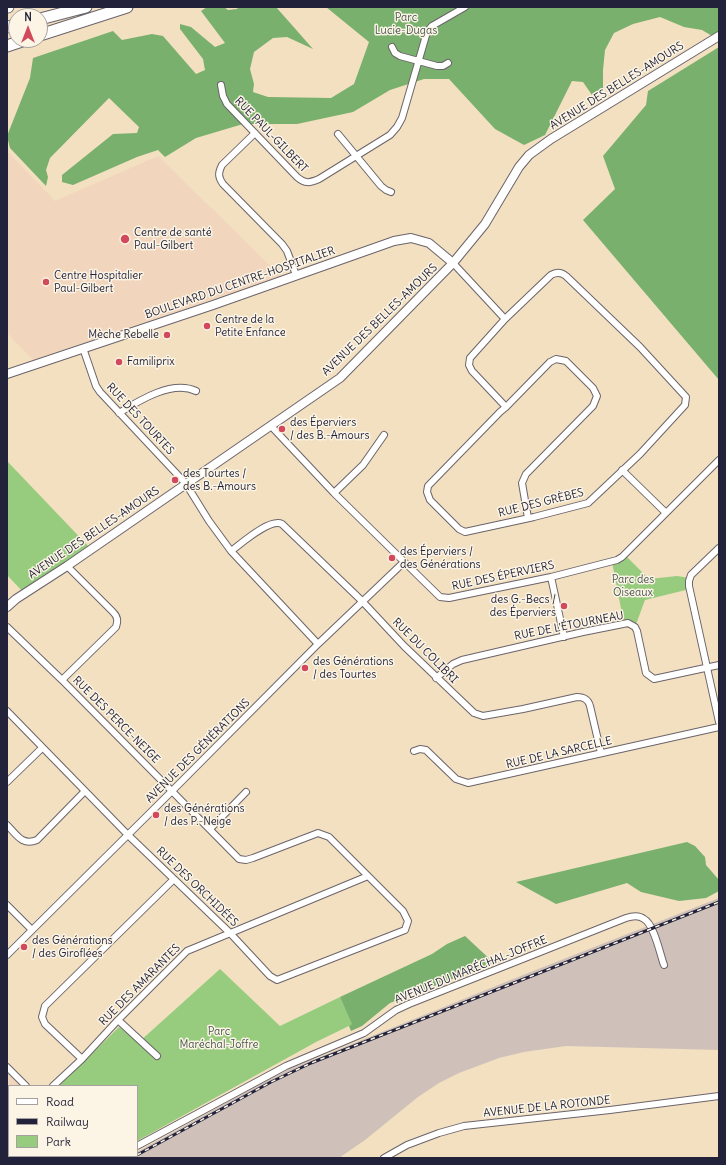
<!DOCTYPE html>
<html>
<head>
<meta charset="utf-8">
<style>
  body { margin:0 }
  #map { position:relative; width:726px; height:1165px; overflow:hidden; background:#f2e0c1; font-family:Delius,sans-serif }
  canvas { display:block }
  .frame { position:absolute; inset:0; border:8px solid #22223b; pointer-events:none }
  .legend { position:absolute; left:8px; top:1085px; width:130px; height:72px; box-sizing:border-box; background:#fcf5e5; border:1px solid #a5a1a1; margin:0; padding:5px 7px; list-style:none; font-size:12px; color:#22223b }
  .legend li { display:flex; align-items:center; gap:8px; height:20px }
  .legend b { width:20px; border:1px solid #a5a1a1 }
  .north { position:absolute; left:8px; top:8px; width:40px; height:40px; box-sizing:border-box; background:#fcf5e5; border:1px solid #a5a1a1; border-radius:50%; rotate:0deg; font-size:11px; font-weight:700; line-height:16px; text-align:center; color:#22223b }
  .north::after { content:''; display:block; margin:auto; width:14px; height:18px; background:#d1495b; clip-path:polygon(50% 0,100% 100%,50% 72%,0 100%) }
</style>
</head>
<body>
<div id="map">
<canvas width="726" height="1165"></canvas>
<div class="frame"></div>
<ul class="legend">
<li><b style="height:5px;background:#fff"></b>Road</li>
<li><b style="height:5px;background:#22223b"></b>Railway</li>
<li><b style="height:11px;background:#97cc7e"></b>Park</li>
</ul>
<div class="north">N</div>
</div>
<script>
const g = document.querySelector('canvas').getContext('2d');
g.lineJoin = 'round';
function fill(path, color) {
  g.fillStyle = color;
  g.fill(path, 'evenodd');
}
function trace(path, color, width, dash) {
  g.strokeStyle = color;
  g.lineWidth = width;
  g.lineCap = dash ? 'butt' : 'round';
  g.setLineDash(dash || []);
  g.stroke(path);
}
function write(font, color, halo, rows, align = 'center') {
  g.font = font + ' Delius,sans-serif';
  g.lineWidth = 3;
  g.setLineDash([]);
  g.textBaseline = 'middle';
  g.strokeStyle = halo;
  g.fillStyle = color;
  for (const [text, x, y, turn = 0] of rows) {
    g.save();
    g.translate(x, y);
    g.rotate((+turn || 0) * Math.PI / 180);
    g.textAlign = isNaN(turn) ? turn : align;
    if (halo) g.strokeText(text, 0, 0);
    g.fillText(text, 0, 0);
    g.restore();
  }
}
fill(new Path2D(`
  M 7,151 L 55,201 L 158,156 L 281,276 L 33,360 L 7,333 Z
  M 7,1067 L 27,1086 L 9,1086 L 9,1156 L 94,1156 L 93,1158 L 7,1158 Z`), '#f2d5bd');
fill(new Path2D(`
  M 719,898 L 719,1050 L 566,1046 L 524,1052 L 499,1058 L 459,1073 L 439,1083 L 418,1097 L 365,1140 L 339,1158 L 126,1158 L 130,1156 L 137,1156 L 137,1152 L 266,1081 L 290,1069 L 523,975 Z`), '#cfc1ba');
fill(new Path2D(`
  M 7,461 L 91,549 L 24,593 L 7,575 Z
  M 625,555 L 649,579 L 677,576 L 690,578 L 690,589 L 645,600 L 635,627 L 624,624 L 612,562 Z
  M 220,969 L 280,1026 L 340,997 L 353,1024 L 316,1042 L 137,1141 L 137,1086 L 59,1086 L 119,1027 L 139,1042 Z`), '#97cc7e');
fill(new Path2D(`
  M 207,7 L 224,7 L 228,10 L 237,9 L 239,7 L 276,7 L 313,49 L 287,37 L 273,38 L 254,52 L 250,69 L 254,84 L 253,92 L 268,97 L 331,98 L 354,84 L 369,42 L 326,7 L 719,7 L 719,40 L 702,30 L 684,27 L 660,17 L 633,24 L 614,33 L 605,50 L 603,70 L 603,89 L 592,95 L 583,82 L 572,81 L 545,135 L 524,145 L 495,129 L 449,79 L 424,79 L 390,90 L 353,112 L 297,124 L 243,124 L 196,138 L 165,157 L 158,150 L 137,157 L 73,185 L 62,182 L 62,175 L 113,134 L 137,133 L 139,127 L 109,98 L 50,158 L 46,170 L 48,177 L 46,186 L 10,148 L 7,136 L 30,78 L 33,58 L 113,31 L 122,40 L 152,34 L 163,36 L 196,74 L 205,70 L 203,59 L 180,29 L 180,24 L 191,27 L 215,47 L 225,43 L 201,11 Z
  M 719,47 L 719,380 L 583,220 L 615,189 L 603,156 L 646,105 L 648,91 Z
  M 687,842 L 695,846 L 705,857 L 706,865 L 719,880 L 719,891 L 706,898 L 679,901 L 641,892 L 627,883 L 556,904 L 516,882 Z
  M 465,936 L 494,963 L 390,1003 L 362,1026 L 351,1031 L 349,1026 L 352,1024 L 340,997 L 432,954 L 447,944 Z`), '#79b06d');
const minor = new Path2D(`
  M 392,47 L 395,53 L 400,56 L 437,66 L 443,66 L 448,63
  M 221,85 L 223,96 L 227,104 L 297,177 C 305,184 310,183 319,179 L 390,135 L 397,127 L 402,118 L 427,32 L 432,26 L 465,7
  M 255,133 L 222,165 C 218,173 218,177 223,184 L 282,244 L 287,251 L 296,275
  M 338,134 L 381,186 L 386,190 L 391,192
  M 453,263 L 505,319
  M 83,348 L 96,386 L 100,392 L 175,472 L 186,484 L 209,521 L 231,551 L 318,644
  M 506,407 L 472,371 L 469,365 L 470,358 L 505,319 L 551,275 C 556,272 561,272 566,276 L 640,347 L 686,397 L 685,405 L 640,454 L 588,503 L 534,517 L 465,532 L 459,529 L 430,500 L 427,492 L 428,486 L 500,412 L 506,407 L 550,362 L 556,359 L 566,361 L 593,388 L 597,396 L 593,406 L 526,474 L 522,483 L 528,518
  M 119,413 C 140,400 172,380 196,391
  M 271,426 L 334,493 L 440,597 L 449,598 L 551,577 L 617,560 L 622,557 L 719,460
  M 622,470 L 665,512
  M 334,493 L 363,465 L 384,435
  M 719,548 L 691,575 L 689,581 L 689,586 L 719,722
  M 231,551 C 242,543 270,518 282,524 L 362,601 L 404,646 L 474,713 L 483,716 L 523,709 L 577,697 C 584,697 588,699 590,706 L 601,753
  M 551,577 L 564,637
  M 7,627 L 62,680 L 239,859 L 246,860 L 253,858 L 318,833 L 329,837 L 403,911 L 408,921 L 405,930 L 277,980 L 270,976 L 230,933 L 128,835 L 7,711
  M 436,678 L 453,664 L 462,660 L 583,632 L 628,623 L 635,627 L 637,631 L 646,673 L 654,679 L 719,665
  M 62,680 L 116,627 C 118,621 118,617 113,612 L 67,566
  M 414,751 L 420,749 L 426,750 L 456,779 L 468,783 L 719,727
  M 7,782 L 42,748
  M 7,825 C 17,835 22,846 37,840 L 85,791
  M 210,829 L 246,792
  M 7,905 L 32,930
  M 7,955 L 172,791 L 318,644 L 404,562
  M 118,1020 L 157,1056
  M 82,1059 L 45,1024 L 42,1017 L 45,1006 L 174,879
  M 7,1067 L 26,1086
  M 53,1086 L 82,1059 L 118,1020 L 187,951 L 368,876
  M 137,1146 L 286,1066 L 364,1033 L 396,1010 L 409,1004 L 626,918 C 632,916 639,915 644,919 C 654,924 660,954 664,965
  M 99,1156 L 104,1158
  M 115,1158 L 118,1156
  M 384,1158 L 407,1145 L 439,1133 L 464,1126 L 610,1110 L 719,1096`);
const tertiary = new Path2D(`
  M 7,374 L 213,305 L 394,241 L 411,238 L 429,243 L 453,263
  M 7,607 L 16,599 L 67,566 L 340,378 L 453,263 L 485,224 L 519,167 L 529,155 L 551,139 L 719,36`);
const motorway = new Path2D(`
  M 7,7 L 8,7
  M 40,19 L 86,7
  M 7,27 L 16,25
  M 40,35 L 127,7
  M 7,46 L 25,40`);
trace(minor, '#6b646a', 8);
trace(tertiary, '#6b646a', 10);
trace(motorway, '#6b646a', 13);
trace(minor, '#fff', 6);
trace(tertiary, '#fff', 8);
trace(motorway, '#fff', 11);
const rail = new Path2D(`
  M 137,1155 L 271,1082 L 311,1063 L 719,902`);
trace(rail, '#22223b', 3);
trace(rail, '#fcf5e5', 1.5, [4.5]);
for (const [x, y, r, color] of [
  [125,239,5,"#d1495b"],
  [46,282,4,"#d1495b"],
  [207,326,4,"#d1495b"],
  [167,335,4,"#d1495b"],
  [119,362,4,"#d1495b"],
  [282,429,4,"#d1495b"],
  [175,480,4,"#d1495b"],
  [392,558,4,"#d1495b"],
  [564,606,4,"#d1495b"],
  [305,668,4,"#d1495b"],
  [156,815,4,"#d1495b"],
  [24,947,4,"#d1495b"]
]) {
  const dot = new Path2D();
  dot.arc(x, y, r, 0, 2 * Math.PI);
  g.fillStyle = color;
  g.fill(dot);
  trace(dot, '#fcf5e5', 1.5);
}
write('11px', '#45554f', '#fcf5e5', [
  ["Parc",406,18],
  ["Lucie-Dugas",406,31],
  ["Parc des",633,580],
  ["Oiseaux",633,593],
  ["Parc",219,1032],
  ["Maréchal-Joffre",219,1045]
]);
write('11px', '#22223b', '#fcf5e5', [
  ["AVENUE DES BELLES-AMOURS",617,86,-32],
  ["RUE PAUL-GILBERT",271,135,46],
  ["BOULEVARD DU CENTRE-HOSPITALIER",240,283,-19],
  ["AVENUE DES BELLES-AMOURS",380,320,-44],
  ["RUE DES TOURTES",140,419,47],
  ["RUE DES GRÈBES",541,503,-14],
  ["AVENUE DES BELLES-AMOURS",94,533,-34],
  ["RUE DES ÉPERVIERS",503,576,-12],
  ["RUE DE L'ÉTOURNEAU",569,626,-11],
  ["RUE DU COLIBRI",425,651,45],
  ["RUE DES PERCE-NEIGE",116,720,45],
  ["AVENUE DES GÉNÉRATIONS",198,751,-45],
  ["RUE DE LA SARCELLE",559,753,-13],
  ["RUE DES ORCHIDÉES",197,887,44],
  ["AVENUE DU MARÉCHAL-JOFFRE",471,970,-22],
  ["RUE DES AMARANTES",140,985,-45],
  ["AVENUE DE LA ROTONDE",547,1107,-6]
]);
write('11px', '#22223b', '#fcf5e5', [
  ["Centre de santé",134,233],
  ["Paul-Gilbert",134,246],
  ["Centre Hospitalier",54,276],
  ["Paul-Gilbert",54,289],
  ["Centre de la",215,320],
  ["Petite Enfance",215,333],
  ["Mèche Rebelle",159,335,"right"],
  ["Familiprix",127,362],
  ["des Éperviers",290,423],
  ["/ des B.-Amours",290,436],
  ["des Tourtes /",183,474],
  ["des B.-Amours",183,487],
  ["des Éperviers /",400,552],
  ["des Générations",400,565],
  ["des G.-Becs /",556,600,"right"],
  ["des Éperviers",556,613,"right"],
  ["des Générations",313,662],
  ["/ des Tourtes",313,675],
  ["des Générations",164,809],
  ["/ des P.-Neige",164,822],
  ["des Générations",32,941],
  ["/ des Giroflées",32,954]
], 'left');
</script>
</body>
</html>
